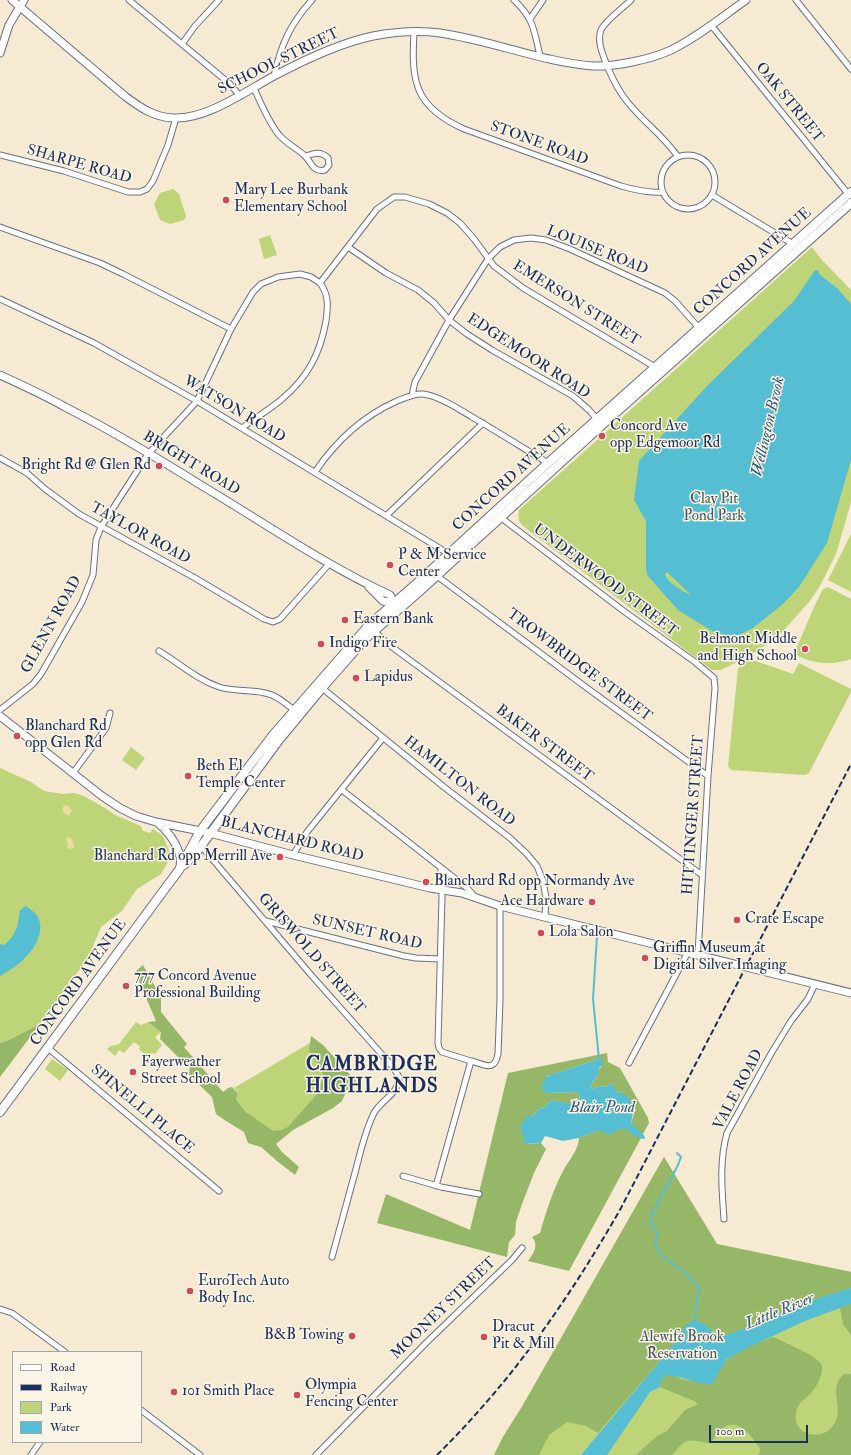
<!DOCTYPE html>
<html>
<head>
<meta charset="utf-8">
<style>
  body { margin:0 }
  #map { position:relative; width:851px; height:1455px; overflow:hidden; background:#f6ead2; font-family:"IM FELL Double Pica",serif }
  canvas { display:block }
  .legend { position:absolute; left:12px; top:1351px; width:130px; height:92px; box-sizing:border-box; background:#fcf5e5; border:1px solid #a2a6af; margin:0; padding:5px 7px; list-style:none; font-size:12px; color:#1b2f5e }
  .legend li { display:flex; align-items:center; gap:8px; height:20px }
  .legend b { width:20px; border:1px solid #a2a6af }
  .scale { position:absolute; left:709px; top:1425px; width:99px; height:18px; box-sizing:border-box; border:2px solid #1b2f5e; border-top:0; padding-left:5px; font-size:12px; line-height:14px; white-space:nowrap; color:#1b2f5e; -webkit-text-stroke:3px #fcf5e5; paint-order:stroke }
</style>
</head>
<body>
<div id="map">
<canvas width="851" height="1455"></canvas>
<ul class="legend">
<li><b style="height:5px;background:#fff"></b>Road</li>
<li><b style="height:5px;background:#1b2f5e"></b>Railway</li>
<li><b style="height:11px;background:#bdd478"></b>Park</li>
<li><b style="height:11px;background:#55bed2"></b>Water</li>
</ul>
<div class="scale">100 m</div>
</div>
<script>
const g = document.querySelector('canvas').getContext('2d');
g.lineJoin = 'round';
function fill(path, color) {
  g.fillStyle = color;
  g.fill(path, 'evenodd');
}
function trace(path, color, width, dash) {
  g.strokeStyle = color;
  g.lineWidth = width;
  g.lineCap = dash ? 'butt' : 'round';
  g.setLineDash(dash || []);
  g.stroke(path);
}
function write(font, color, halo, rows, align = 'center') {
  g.font = font + ' "IM FELL Double Pica",serif';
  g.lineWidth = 3;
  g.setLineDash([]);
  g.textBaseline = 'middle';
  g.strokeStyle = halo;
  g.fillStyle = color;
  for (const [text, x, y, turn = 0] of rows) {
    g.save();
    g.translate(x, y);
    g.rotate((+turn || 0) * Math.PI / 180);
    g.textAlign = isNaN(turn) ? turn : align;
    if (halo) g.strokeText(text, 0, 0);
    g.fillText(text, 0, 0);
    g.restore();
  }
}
fill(new Path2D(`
  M 173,189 L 179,194 L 186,216 L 184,220 L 170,224 L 160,220 L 154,204 L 160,193 Z
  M 270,235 L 277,255 L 264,259 L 259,239 Z
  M 812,247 L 821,259 L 851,290 L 851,502 L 836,554 L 820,586 L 809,602 L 785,629 L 772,641 L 747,657 L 721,670 L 712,670 L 523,526 C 518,521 518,517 519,510 Z
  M 851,534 L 851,592 L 828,580 Z
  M 828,587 L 851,599 L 851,659 C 832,666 812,664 794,654 L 814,607 L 823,589 Z
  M 750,659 L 793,674 L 799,663 L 851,689 L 851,692 L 809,773 L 805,775 L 731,770 L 728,766 L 738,668 Z
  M 131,747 L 145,758 L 136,770 L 122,760 Z
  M 0,768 L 31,782 L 44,791 L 63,794 L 74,793 L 84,796 L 105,808 L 115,815 L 141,826 L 143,831 L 150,833 L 153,829 L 163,836 L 169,851 L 169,860 L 161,874 L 137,889 L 122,911 L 101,927 L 88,958 L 40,1024 L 9,1040 L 0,1043 Z
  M 136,1022 L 141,1025 L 148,1022 L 161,1032 L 155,1037 L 162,1045 L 155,1054 L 153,1053 L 145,1055 L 139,1049 L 140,1046 L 134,1042 L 124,1053 L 119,1050 L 115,1056 L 107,1049 L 111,1046 L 119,1044 Z
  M 315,1040 L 332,1094 L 300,1121 L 271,1138 C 259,1124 246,1113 236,1099 L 238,1094 L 234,1088 Z
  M 52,1059 L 68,1070 L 60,1081 L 45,1069 Z
  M 664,1157 L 717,1244 L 851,1272 L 851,1455 L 494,1455 L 503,1437 L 523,1405 Z`), '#bdd478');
fill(new Path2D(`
  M 143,965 L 161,997 L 161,1012 L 187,1044 L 184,1047 L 223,1092 L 228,1088 L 232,1087 L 238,1094 L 236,1099 L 246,1112 L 273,1131 L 281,1130 L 288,1127 L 317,1094 L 324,1076 L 317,1063 L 309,1051 L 311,1036 L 323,1045 L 356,1081 L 346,1092 L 342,1101 L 333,1108 L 293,1130 L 276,1144 L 282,1152 L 299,1167 L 295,1175 L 277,1161 L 261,1147 L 248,1143 L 244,1132 L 226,1121 L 216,1114 L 212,1097 L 189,1075 L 190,1065 L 184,1063 L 160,1039 L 161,1032 L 148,1022 L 156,1021 L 135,972 Z
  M 40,1024 L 0,1077 L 0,1043 L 9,1040 Z
  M 607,1053 L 608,1062 L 620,1068 L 648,1118 L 649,1123 L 643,1134 L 635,1128 L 631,1123 L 634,1114 L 621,1091 L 619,1093 L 616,1092 L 612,1084 L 604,1087 L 598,1086 L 593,1089 L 591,1088 L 593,1081 L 598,1076 L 598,1070 L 601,1067 L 599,1059 L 547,1076 L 545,1093 L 576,1092 L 580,1095 L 579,1101 C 572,1106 560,1103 552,1100 L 544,1107 L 536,1111 L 535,1115 L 530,1116 L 528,1144 L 541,1143 L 546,1149 L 534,1173 L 522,1204 L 516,1222 L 515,1235 L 509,1242 L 507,1257 L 377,1223 L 386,1194 L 470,1230 L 508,1073 Z
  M 625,1128 L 641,1138 L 569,1271 L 528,1261 C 534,1253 539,1245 532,1237 L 540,1233 C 546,1212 553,1190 563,1171 C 569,1160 578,1151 579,1138 L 599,1130 Z
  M 664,1157 L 717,1244 L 851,1272 L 851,1288 L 815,1299 L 725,1336 L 719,1337 L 714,1331 L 684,1328 L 674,1344 L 598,1433 L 586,1426 L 567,1422 L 549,1435 L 539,1455 L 494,1455 L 503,1437 L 523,1405 Z
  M 851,1304 L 851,1335 L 843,1324 L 840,1308 Z
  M 773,1337 C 783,1342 816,1355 821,1364 C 825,1372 816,1388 810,1394 C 803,1401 798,1402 796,1413 C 792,1434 819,1442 832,1427 C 847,1410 826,1389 844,1374 L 851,1374 L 851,1455 L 758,1455 L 760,1452 L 760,1448 C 753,1439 742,1421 728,1425 C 721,1427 715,1438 710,1443 C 688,1440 687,1436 672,1455 L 636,1455 L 657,1436 L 667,1431 L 685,1410 L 698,1404 L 694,1401 L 660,1387 L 661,1381 L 666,1375 L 672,1375 L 682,1379 L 708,1384 C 718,1379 719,1368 727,1360 C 737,1350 760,1342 773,1337 Z`), '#96b668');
fill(new Path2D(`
  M 64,805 L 68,806 L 72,810 L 69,816 L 66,815 L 62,810 Z
  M 67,837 L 70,837 L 73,840 L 72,843 L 74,844 L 74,848 L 69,849 L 67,847 L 68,843 L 66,840 Z`), '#eeda9e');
fill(new Path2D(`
  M 815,270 L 819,271 L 819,274 L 838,289 L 851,304 L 851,460 L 827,543 L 799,587 L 783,604 L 753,628 L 739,635 L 724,635 L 712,631 L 678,610 L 648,576 L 646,570 L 646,521 L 634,500 L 639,461 L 706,387 L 794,301 ZM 667,572 L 690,594 L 690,595 C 682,590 667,583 665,574 Z
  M 26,906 C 30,909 36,913 38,917 C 47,936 28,958 13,968 C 9,971 4,973 0,976 L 0,944 L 4,945 C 10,941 17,930 18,923 C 19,919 19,914 20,910 Z
  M 599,1059 L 602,1060 L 603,1063 L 598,1070 L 598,1076 L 593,1081 L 591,1088 L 593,1089 L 598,1086 L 604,1087 L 612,1084 L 616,1090 L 616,1092 L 619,1093 L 621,1091 C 635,1104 635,1105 631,1123 C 635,1129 645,1132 645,1139 C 629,1139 629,1119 610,1135 L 599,1130 L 579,1138 L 563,1141 L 545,1136 L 541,1143 L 525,1144 L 521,1128 L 521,1123 L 525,1121 L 526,1116 L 535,1115 L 536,1111 L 544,1107 L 552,1100 L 559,1102 L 574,1104 L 579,1101 L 580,1095 L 576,1092 L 545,1093 L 542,1087 L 545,1078 L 550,1075 Z
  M 851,1288 L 851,1304 L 805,1321 L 747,1348 L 727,1359 L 712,1384 C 696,1385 681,1375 666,1375 L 661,1381 L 660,1387 L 650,1392 L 607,1455 L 581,1455 L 674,1344 L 684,1328 L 693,1320 C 706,1322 710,1330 719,1337 L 725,1336 L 815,1299 Z`), '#55bed2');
trace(new Path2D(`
  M 597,936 L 593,999 L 599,1059 L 598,1062
  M 677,1153 L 681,1157 L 678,1165 L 652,1214 L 650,1221 L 657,1233 L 655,1245 L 662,1256 L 687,1274 L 699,1287 L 694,1321`), '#55bed2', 2);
const street = new Path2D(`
  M 129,0 L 230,84 L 240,96
  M 514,0 C 534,19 534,30 540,56
  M 631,0 C 622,9 606,20 601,30 C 597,40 602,53 606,63 C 610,73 615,84 621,93 C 636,117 662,133 678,157
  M 796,0 L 851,69
  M 530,19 L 543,0
  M 711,25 L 849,195
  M 414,33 C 411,82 415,107 464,129 L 621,186 C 635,190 648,193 662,192
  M 182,44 L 195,26 L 219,0
  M 274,76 C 281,45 290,24 312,0
  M 254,88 C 261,104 268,121 279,135 C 286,143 296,148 304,155 C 312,162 312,173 325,170 L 329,165 L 328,158 C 321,151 314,153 306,156
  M661 182a27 27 0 1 1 54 0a27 27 0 1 1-54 0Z
  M 0,155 L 64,171 L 128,192 L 140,192 L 147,189 L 153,181 L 168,145 L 176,118
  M 712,195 L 793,244
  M 0,227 L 100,263 L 123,274 L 231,329
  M 348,247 L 386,273 L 418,290 L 434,303 L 449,320 L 467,334 L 492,350 L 573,396 L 589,410 L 597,419
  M 0,299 L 94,343 L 197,401 L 449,554
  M 412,395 L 415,382 L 449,320 L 488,259 L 500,247 L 514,240 L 531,238 L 546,240 L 570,249 L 665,293 L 675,301 L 699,328
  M 242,428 C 255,418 269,410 282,399 C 308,377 320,354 326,321 C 328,306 329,295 320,283 L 377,209 L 394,197 L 405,197 L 429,204 L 447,213 L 460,223 L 474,239 L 494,266 L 523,288 L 655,367
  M 0,458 L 27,473 L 45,489 L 79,514 L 195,578 L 264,619 L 273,622 L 280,619 L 329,564
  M 315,472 C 336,441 363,416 397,401 C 405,398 414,393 423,394 C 439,396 459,409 472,417 C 498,432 523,448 548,463
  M 387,515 L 483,423
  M 500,517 L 625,612 L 695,662 L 714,678 L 715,688 L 708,776 L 698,954
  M 437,576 L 587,688 L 708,776
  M 374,631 L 392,647 L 702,875
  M 159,651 C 179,663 196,679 219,687 C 234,692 250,689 265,693 C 276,695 285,703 294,710
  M 322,688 L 444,787 L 510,838 L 527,854 L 537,866 L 543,881 L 546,898 L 545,917
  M 0,710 L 33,684 L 41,674 L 82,602 L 93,575 L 96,540 L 101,527 L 148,454 L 197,401 L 231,329 L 253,292 L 261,284 L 278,277 L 300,274 L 311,277 L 320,283
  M 73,773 L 106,728 L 110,713
  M 342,790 L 467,888 L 475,897
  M 201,846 L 312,976 L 393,1067 L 399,1077 C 400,1093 380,1101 374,1113 C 365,1131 361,1150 356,1169 C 348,1198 340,1228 332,1257
  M 293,855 L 307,832 L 383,738
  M 441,868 L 442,897 L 438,1043 L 439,1048 L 442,1052 L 471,1061
  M 266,921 L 404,956 L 416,958 L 440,959
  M 48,1048 L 219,1191
  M 629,1063 L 688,952
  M 403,1176 L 441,1187 L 479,1194
  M 436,1186 L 471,1061 C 485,1064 494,1073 498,1054 L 500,1000 L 500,906
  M 724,1219 C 722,1190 719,1162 727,1133 L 772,1052 L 791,1021 L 808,999 L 815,984
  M 0,1309 L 12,1313 L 65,1352
  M 141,1410 L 200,1455
  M 31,1455 L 40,1442
  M 316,1455 L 427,1342 L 512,1260 L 522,1248`);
const secondary = new Path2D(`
  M 12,0 L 126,97 C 141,108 154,117 173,118 C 206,120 246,91 274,76 C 304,60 340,43 373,36 C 394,32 418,30 440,33 C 490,40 542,62 593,66 C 615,67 652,59 671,50 C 698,37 722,17 746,0
  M 0,53 L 9,25 L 24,0
  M 0,375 C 22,385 44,395 65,407 C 113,431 159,459 204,487 C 266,524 325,565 390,595 L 394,603
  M 369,587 L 383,601 L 394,603
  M 0,716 L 102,796 L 120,808 L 136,816 L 156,822 L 210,833 L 293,855 L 430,888 L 462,893 L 500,906 L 851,993
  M 158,823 C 170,833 183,851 180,867`);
const primary = new Path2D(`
  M 184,865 L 196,853 L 279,740 L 322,688 L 365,639 L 420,591 L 602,425 L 851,203
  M 0,1112 L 167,886 L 179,870 L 200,831 L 273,735 L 369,625 L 417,583 L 548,463 L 851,192`);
trace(street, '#687087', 7);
trace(secondary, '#687087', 9);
trace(primary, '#687087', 10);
trace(street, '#fff', 5);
trace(secondary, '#fff', 7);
trace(primary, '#fff', 8);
trace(new Path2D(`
  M 437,1455 C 512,1381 569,1299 621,1208 L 851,764`), '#1b2f5e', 2, [6, 3]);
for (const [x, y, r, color] of [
  [226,200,4,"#d1495b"],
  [602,436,4,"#d1495b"],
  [159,466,4,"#d1495b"],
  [390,565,4,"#d1495b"],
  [345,620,4,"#d1495b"],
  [321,644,4,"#d1495b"],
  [805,649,4,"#d1495b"],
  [356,678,4,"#d1495b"],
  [17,736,4,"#d1495b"],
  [188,776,4,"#d1495b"],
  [280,857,4,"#d1495b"],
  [426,882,4,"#d1495b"],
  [592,902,4,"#d1495b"],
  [737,920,4,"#d1495b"],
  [541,933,4,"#d1495b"],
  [645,958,4,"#d1495b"],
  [126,986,4,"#d1495b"],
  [133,1072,4,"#d1495b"],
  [190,1291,4,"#d1495b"],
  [352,1336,4,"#d1495b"],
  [484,1337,4,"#d1495b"],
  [174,1392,4,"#d1495b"],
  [297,1395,4,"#d1495b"]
]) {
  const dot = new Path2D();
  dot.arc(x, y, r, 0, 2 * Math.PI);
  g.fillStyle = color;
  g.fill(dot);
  trace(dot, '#fcf5e5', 1.5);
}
write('15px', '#1b2f5e', '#fcf5e5', [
  ["SCHOOL STREET",279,62,-26],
  ["OAK STREET",789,103,51],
  ["STONE ROAD",539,144,20],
  ["SHARPE ROAD",79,165,16],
  ["LOUISE ROAD",597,251,22],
  ["CONCORD AVENUE",753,262,-42],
  ["EMERSON STREET",576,304,32],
  ["EDGEMOOR ROAD",528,357,33],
  ["WATSON ROAD",234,410,31],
  ["BRIGHT ROAD",191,464,31],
  ["CONCORD AVENUE",512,478,-42],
  ["TAYLOR ROAD",140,534,29],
  ["UNDERWOOD STREET",605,581,37],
  ["GLENN ROAD",52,625,-61],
  ["TROWBRIDGE STREET",579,666,37],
  ["BAKER STREET",544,744,37],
  ["HAMILTON ROAD",459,782,38],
  ["HITTINGER STREET",694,815,-86],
  ["BLANCHARD ROAD",292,840,14],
  ["SUNSET ROAD",367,933,13],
  ["GRISWOLD STREET",311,954,49],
  ["CONCORD AVENUE",79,983,-54],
  ["VALE ROAD",739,1090,-62],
  ["SPINELLI PLACE",142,1110,40],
  ["MOONEY STREET",444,1309,-44]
]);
write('15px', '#1b2f5e', '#fcf5e5', [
  ["Mary Lee Burbank",234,191],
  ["Elementary School",234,208],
  ["Concord Ave",610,427],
  ["opp Edgemoor Rd",610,444],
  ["Bright Rd @ Glen Rd",151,466,"right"],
  ["P & M Service",398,556],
  ["Center",398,573],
  ["Eastern Bank",353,620],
  ["Belmont Middle",797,640,"right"],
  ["and High School",797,657,"right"],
  ["Indigo Fire",329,644],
  ["Lapidus",364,678],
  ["Blanchard Rd",25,727],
  ["opp Glen Rd",25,744],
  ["Beth El",196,767],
  ["Temple Center",196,784],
  ["Blanchard Rd opp Merrill Ave",272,857,"right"],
  ["Blanchard Rd opp Normandy Ave",434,882],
  ["Ace Hardware",584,902,"right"],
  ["Crate Escape",745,920],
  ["Lola Salon",549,933],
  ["Griffin Museum at",653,949],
  ["Digital Silver Imaging",653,966],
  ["777 Concord Avenue",134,977],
  ["Professional Building",134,994],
  ["Fayerweather",141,1063],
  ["Street School",141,1080],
  ["EuroTech Auto",198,1282],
  ["Body Inc.",198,1299],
  ["Dracut",492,1328],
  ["Pit & Mill",492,1345],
  ["B&B Towing",344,1336,"right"],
  ["Olympia",305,1386],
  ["Fencing Center",305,1403],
  ["101 Smith Place",182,1392]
], 'left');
write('15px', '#445864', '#fcf5e5', [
  ["Clay Pit",714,500],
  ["Pond Park",714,517],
  ["Alewife Brook",682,1338],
  ["Reservation",682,1355]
]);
write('italic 16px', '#2c5a81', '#fcf5e5', [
  ["Wellington Brook",769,427,-77],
  ["Blair Pond",602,1109],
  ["Little River",780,1312,-22]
]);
g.letterSpacing = '1px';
write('bold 19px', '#1b2f5e', '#fcf5e5', [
  ["CAMBRIDGE",372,1066],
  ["HIGHLANDS",372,1088]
]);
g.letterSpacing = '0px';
</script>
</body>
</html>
